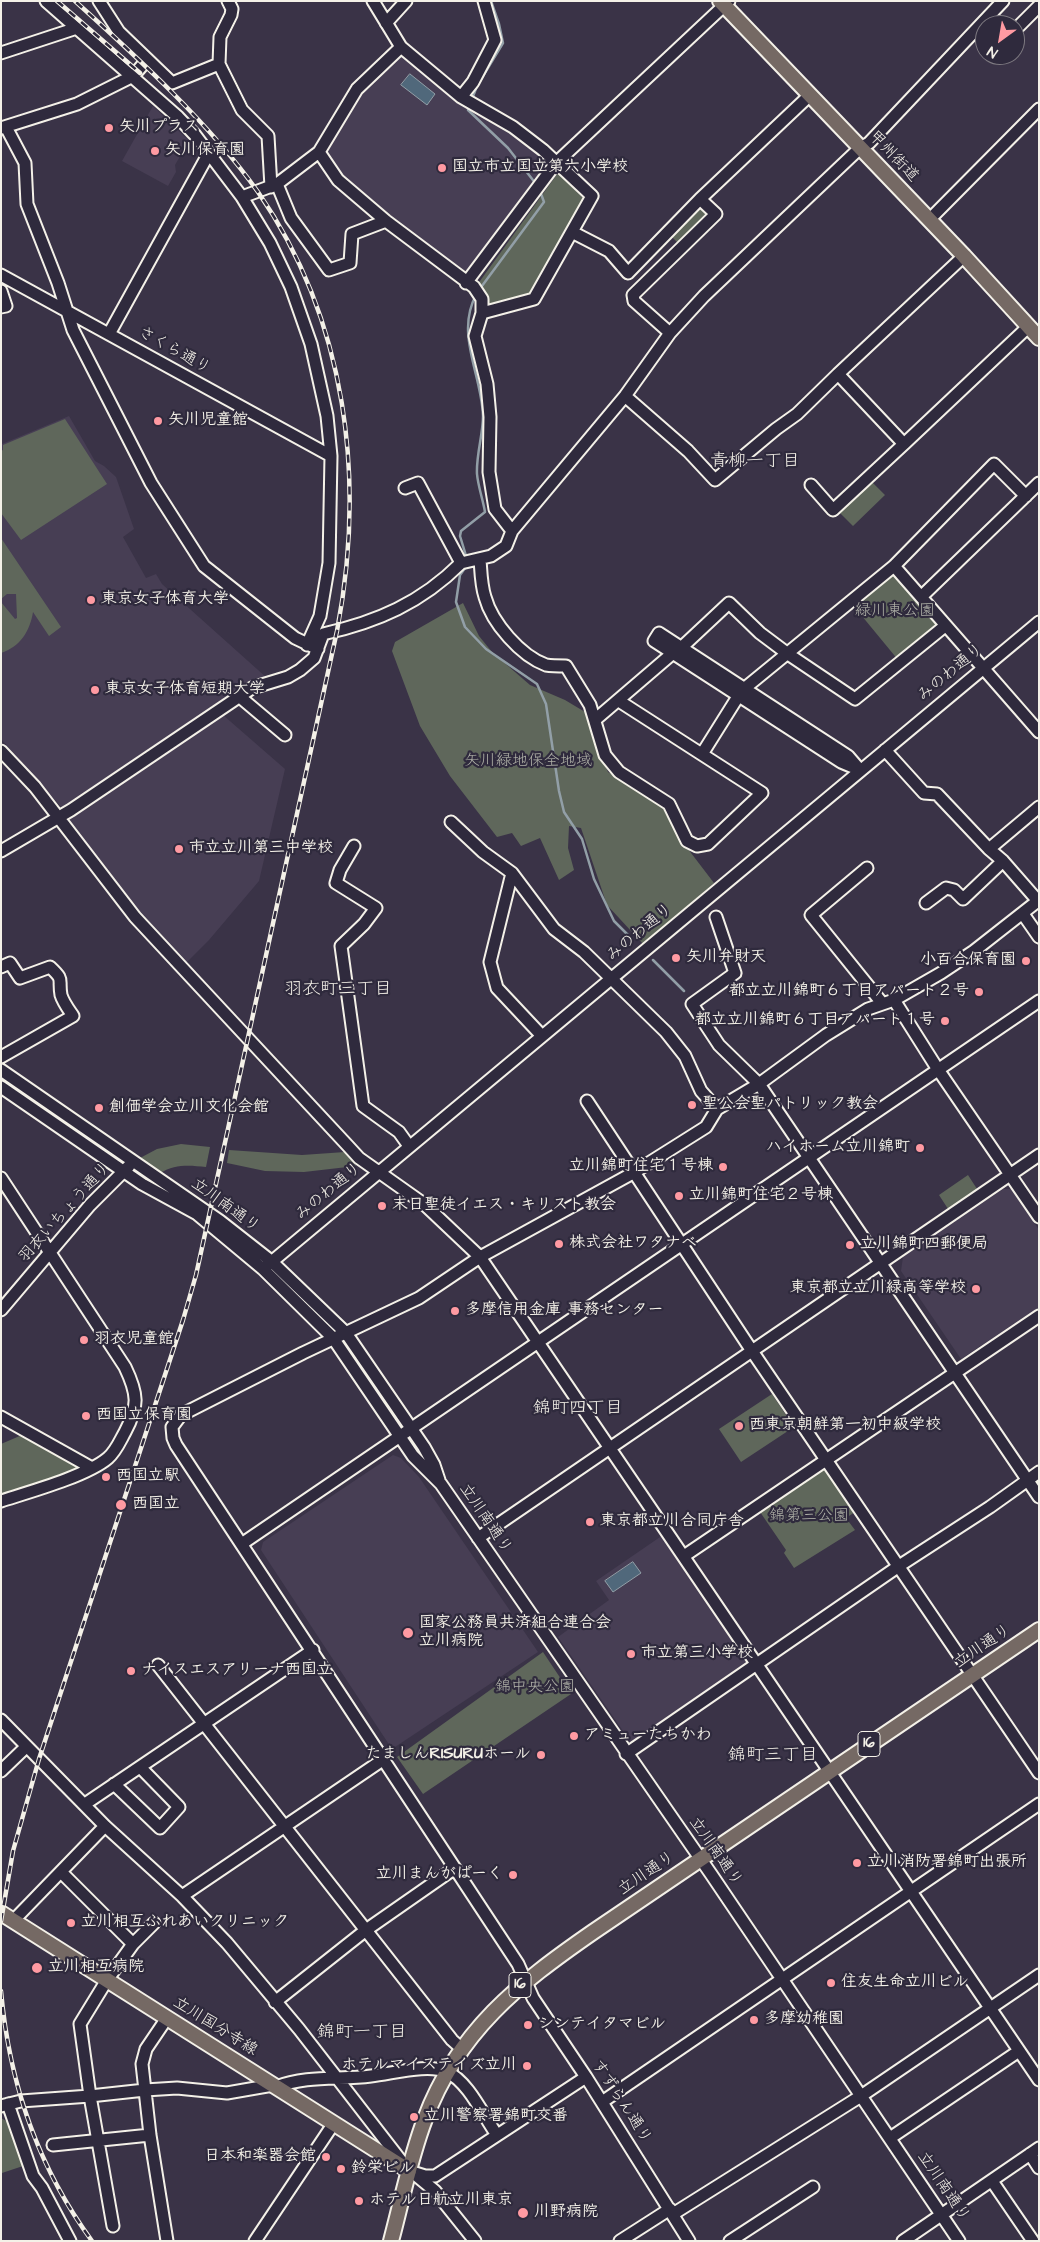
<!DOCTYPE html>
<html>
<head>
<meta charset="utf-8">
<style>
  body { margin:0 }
  #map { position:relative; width:1040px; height:2242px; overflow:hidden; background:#3a3347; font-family:"Architects Daughter",sans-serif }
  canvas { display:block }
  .frame { position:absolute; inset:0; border:2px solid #f4f1e8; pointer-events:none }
  .north { position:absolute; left:975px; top:15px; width:50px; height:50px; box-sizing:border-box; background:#2f2a3d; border:1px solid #7e7a81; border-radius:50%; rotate:212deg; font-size:14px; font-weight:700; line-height:20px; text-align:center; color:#f4f1e8 }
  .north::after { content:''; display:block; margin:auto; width:18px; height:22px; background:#ff9aa2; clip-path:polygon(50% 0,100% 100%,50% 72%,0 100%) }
</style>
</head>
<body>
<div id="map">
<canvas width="1040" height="2242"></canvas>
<div class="frame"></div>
<div class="north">N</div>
</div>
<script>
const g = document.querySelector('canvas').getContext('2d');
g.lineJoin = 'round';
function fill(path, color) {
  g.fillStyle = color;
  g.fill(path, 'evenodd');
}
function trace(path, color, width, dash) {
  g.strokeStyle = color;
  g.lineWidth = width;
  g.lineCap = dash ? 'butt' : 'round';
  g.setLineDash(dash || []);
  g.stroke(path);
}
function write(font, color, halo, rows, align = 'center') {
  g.font = font + ' "Architects Daughter","Klee One",sans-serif';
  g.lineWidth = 4.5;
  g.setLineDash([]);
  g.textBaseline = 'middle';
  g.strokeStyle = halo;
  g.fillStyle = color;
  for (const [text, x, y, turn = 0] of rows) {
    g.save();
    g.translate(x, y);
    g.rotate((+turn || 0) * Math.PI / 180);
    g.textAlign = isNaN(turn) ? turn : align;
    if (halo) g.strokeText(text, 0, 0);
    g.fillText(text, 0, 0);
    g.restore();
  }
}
fill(new Path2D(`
  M 401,47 L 556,163 L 534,193 L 516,226 L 466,283 L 338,180 L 319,152 L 357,89 Z
  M 153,106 L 189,141 L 175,165 L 176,172 L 168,186 L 122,161 Z
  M 69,416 L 95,461 L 104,466 L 116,477 L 134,529 L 123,537 L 146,578 L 156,574 L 162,584 L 267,678 L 251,683 L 206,710 L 62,808 L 1,739 L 1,441 L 2,444 Z
  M 223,715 L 285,769 L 259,881 L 209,940 L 185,964 L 143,920 L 67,817 Z
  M 1003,1189 L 1011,1189 L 1039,1230 L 1039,1307 L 961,1359 L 901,1271 L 903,1257 Z
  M 393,1455 L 401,1458 L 419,1477 L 538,1652 L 392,1749 L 261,1550 L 263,1542 Z
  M 663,1535 L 757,1664 L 632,1744 L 558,1637 L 609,1600 L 596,1581 Z`), '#473e54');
fill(new Path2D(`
  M 558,173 L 583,198 L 582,203 L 530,296 L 485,310 L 477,285 Z
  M 702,203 L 712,213 L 680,245 L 670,235 Z
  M 65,419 L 107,484 L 21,540 L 1,513 L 1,451 L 3,450 L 3,445 Z
  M 870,480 L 885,495 L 853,526 L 838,511 Z
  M 1,538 L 61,627 L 49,636 L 33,612 C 30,631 20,647 1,653 L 1,602 L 15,619 L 17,618 L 16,594 L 7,594 L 1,599 Z
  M 894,568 L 943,626 L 899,661 L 852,604 Z
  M 463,603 L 479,636 L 492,652 L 530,685 L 565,700 L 585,712 L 608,772 L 665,806 L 688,849 L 714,883 L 644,945 L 607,905 L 581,828 L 569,826 L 568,848 L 574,870 L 559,880 L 540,838 L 521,846 L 512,833 L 497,837 L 450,776 L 420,726 L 392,651 L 395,642 Z
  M 181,1144 L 210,1147 L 206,1167 C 189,1165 175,1164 160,1173 L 140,1158 L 157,1149 Z
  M 229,1150 L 302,1155 L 345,1152 L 356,1166 L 304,1172 L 265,1171 L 227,1163 Z
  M 968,1175 L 979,1192 L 950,1212 L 939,1195 Z
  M 772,1394 L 794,1427 L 741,1462 L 719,1429 Z
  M 22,1435 L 82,1468 L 1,1498 L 1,1444 Z
  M 825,1464 L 858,1510 L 846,1518 L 855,1530 L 794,1568 L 784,1553 L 786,1550 L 758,1509 Z
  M 543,1652 L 571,1694 L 423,1794 L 397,1757 Z
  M 1,2118 L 8,2122 L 23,2166 L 2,2173 Z`), '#5f675b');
const water = new Path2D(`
  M 410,74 L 435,94 L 427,105 L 401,85 Z
  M 633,1562 L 641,1573 L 613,1592 L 605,1581 Z`);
fill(water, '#50687b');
trace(water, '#929fa7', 1);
trace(new Path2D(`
  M 472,99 L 477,86 L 503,43 L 499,24 L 491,1
  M 469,106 L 468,110 L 508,148 L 536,184
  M 479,290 L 544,202 L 540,191
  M 467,559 L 460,536 L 461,531 L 485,512 C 483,500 478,486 477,474 C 476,455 483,435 483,416 C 482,375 455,334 476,295
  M 468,564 L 460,575 L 456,602 L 465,627 L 486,649 L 537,684 L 546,704 L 559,791 L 564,812 L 582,839 L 594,879 L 614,921 L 629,936
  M 653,960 L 684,991`), '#929fa7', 2.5);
const minor = new Path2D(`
  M 46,1 L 178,117 L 195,135 L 242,197
  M 99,1 L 119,32 L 172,83 L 219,64
  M 228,1 L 232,9 L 231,15 L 220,37 L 219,64 L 242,110 L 268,136 L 271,187
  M 373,1 L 401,47
  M 386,23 L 406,1
  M 1015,30 L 1039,6
  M 1,53 L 77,28
  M 461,97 L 473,82 L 495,40 L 484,1
  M 6,127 L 25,163 L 27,204 L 58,283 L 73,330 L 151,483 L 204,566 L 295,638 L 318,649
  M 1,128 L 77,104 L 133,76 L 147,60
  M 319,152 L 357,89 L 401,47 L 461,97 L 513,127 L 543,150 L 592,196 L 534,299 L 482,313 L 475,336 L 487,384 L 490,417 L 489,472 L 495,509 L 512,531 L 506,546 L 491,556 L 461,563
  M 277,184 L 242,197 L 270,243 L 291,287 L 311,344 L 327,416 L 331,456 L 329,563 L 320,616 L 307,645
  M 929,220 L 1039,109
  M 386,221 L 352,234 L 350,263 L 329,270 L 291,218 L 277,184 L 319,152 L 338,180 L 386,221 L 474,287 L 482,299 L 482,313
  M 572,232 L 609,251 L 628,273 L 700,199 L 810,95
  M 1,275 L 331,456
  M 466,283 L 556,163 L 729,1
  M 1,291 L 6,306 L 1,307
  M 670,333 L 634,301 L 633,295 L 716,214 L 700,199
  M 109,334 L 209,153
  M 838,374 L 964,256
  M 625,396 L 688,451 L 715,480 L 776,429 L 797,414 L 838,374 L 904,444 L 833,510 L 811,485
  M 904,444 L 1028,327
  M 512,531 L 625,396 L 670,333 L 704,296 L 860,148 L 869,143 L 1003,1
  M 480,559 C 481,572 481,585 485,597 C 492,623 521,656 546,665 C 552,666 560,666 566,666 L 590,705 L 605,755 L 619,772 L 669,804 L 687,841 L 697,846 L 708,844 L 762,793 L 619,701
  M 894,566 L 1039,732
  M 921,597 L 1039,483
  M 659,633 L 848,756 L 860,770 L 841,762 L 654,641 Z
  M 682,647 L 729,603 L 760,633 L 788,654 L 855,699 L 945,626
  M 240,697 L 285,735
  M 596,719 L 673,653
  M 885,750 L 924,793 L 937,794 L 989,849
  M 1,751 L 35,787 L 135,917 L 348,1146 L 359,1158 L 424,1204 L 480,1257 L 1039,2080
  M 702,754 L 739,695 L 745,688 L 894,566 L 994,464 L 1026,496
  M 451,822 L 483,852 L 512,873 L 554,929 L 584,952 L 666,1032 L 685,1056 L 701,1091 L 717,1109
  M 354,846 L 340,870 L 336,883 L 376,908 L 364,924 L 341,946 L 363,1106 L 399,1132 L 409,1146
  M 1,851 L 71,810 L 252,688 L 288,677 L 300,670 L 314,658 L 323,634 C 377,622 421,603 461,563 L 418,483 L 405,488
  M 867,868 L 811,915 L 882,1003
  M 512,873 L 490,962 L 497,988 L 542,1036
  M 1038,901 L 1003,861 L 989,849 L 1039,807
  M 926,903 L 946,888 L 954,890 L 963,899 L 1003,861
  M 1023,914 L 1039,937
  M 716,917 L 735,973 L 692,1004 L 719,1045 L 759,1084 L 1039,1497
  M 1,967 L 10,963 L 20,978 L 50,967 C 65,981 58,978 61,995 C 63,1002 69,1010 73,1016 L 1,1057
  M 894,1000 L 937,1068 L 1039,1217
  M 1,1070 L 220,1221 L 271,1261 L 346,1333 L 424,1447 L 434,1465 L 439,1480
  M 1,1087 L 142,1184 L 197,1214 L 263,1269 L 333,1338 L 413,1456 L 441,1484 L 711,1874 L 959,2241
  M 587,1101 L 752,1351 L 1039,1773
  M 1,1178 L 125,1367 C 138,1394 139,1406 125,1432 C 120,1441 116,1451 108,1458 C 87,1476 29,1492 1,1501
  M 263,1269 L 1039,622
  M 1,1310 L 90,1205 L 129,1166
  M 1,1417 L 92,1468
  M 478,1538 L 1039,1155
  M 243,1543 L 1039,1001
  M 684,1556 L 1039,1316
  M 158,1665 L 452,2040 L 462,2049
  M 1,1720 L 105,1826 L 182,1896 L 227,1943 L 299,2029 L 409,2171 L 425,2176 L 435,2176 L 586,2077
  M 626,1754 L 899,1566 L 990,1507 L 1039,1472
  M 1,1771 L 26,1747
  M 114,1784 L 160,1828 L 179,1807 L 140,1767
  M 85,1804 L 313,1650
  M 61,1872 L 133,1944
  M 182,1896 L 384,1759
  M 13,1921 L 105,1826
  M 275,2002 L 366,1930 L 455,1868
  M 167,2018 L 146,2049 L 142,2064 L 150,2135 L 167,2241
  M 276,2087 C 307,2075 340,2080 371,2076 C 392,2074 428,2063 447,2072 C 468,2081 484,2117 497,2135
  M 602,2102 L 1039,1804
  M 8,2104 L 33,2176 L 42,2188 L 70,2241
  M 1,2106 L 21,2101 L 90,2096 L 145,2090 L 177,2088 L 227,2093 L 273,2085
  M 890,2138 L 1019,2051
  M 53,2145 L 150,2135
  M 1030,2154 L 1039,2168
  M 417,2176 L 435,2191 L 475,2241
  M 992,2181 L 1033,2241
  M 673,2214 L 861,2096 L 1039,1975
  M 113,2226 L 90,2096 L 80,2024 L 107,1980 L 133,1944 L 154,1923
  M 255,2241 L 334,2123
  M 620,2241 L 670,2209
  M 689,2241 L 586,2077 L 533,1998 L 518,1964 L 176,1445 L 173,1438 L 172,1427 L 181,1415 L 303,1353 L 419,1298 L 480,1257 L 633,1173 L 706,1127 L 717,1109 L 759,1084 L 826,1035 L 868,1009 L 894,1000 L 941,973 L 974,951 L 1039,900
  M 730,2241 L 813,2187
  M 903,2241 L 1039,2148`);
const major = new Path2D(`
  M 720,1 L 964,256 L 1039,338
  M 1,1913 L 409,2171
  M 391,2241 C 402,2200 410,2158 425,2119 C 458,2031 518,1984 593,1932 L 1039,1630`);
trace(minor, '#f4f1e8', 15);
trace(major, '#f4f1e8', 18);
trace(minor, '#2f2a3d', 11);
trace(major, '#756964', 14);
const rail = new Path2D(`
  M 57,1 L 140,73
  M 1,1921 L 13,1851 L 39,1759 L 183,1320 L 196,1275 L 337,631 C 366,479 347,321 258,192 C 210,124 137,57 75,1
  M 1,1991 C 9,2082 37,2166 92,2241`);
trace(rail, '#f4f1e8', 4.5);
trace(rail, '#2f2a3d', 2.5, [8]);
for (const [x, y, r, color] of [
  [109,128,5,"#ff9aa2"],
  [155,151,5,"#ff9aa2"],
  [442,168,5,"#ff9aa2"],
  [158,421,5,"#ff9aa2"],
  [91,600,5,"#ff9aa2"],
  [95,690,5,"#ff9aa2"],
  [179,849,5,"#ff9aa2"],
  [676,958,5,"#ff9aa2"],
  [1026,961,5,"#ff9aa2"],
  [979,992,5,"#ff9aa2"],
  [945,1021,5,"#ff9aa2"],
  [692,1105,5,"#ff9aa2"],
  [99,1108,5,"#ff9aa2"],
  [920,1148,5,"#ff9aa2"],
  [723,1167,5,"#ff9aa2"],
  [679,1196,5,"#ff9aa2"],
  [382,1206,5,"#ff9aa2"],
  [559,1244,5,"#ff9aa2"],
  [850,1245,5,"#ff9aa2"],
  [976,1289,5,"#ff9aa2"],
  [455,1311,5,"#ff9aa2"],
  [84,1340,5,"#ff9aa2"],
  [86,1416,5,"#ff9aa2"],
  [739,1426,5,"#ff9aa2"],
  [106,1477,5,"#ff9aa2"],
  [121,1505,6,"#ff9aa2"],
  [590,1522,5,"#ff9aa2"],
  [408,1633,6,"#ff9aa2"],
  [631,1654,5,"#ff9aa2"],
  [131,1671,5,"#ff9aa2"],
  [574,1736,5,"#ff9aa2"],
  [541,1755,5,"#ff9aa2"],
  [857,1863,5,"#ff9aa2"],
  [513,1875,5,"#ff9aa2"],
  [71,1923,5,"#ff9aa2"],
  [37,1968,6,"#ff9aa2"],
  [831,1983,5,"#ff9aa2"],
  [754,2020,5,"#ff9aa2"],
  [528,2025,5,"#ff9aa2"],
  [527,2066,5,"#ff9aa2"],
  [414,2117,5,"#ff9aa2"],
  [326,2157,5,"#ff9aa2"],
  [341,2169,5,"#ff9aa2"],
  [359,2201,5,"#ff9aa2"],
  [523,2213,6,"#ff9aa2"]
]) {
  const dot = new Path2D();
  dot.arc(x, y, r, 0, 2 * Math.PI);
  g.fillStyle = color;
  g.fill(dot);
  trace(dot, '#2f2a3d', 2);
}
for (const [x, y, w] of [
  [869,1744,22],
  [520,1985,22]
]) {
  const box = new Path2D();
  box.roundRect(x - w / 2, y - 12.5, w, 25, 4);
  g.fillStyle = '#2f2a3d';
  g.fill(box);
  trace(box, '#f4f1e8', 1);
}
write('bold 15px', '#f4f1e8', null, [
  ["16",869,1744],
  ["16",520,1985]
]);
write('bold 16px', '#f4f1e8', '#2f2a3d', [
  ["矢川プラス",119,128],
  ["矢川保育園",165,151],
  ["国立市立国立第六小学校",452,168],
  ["矢川児童館",168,421],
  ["東京女子体育大学",101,600],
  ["東京女子体育短期大学",105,690],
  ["市立立川第三中学校",189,849],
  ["矢川弁財天",686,958],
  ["小百合保育園",1016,961,"right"],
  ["都立立川錦町６丁目アパート２号",969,992,"right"],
  ["都立立川錦町６丁目アパート１号",935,1021,"right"],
  ["聖公会聖パトリック教会",702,1105],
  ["創価学会立川文化会館",109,1108],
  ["ハイホーム立川錦町",910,1148,"right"],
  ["立川錦町住宅１号棟",713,1167,"right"],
  ["立川錦町住宅２号棟",689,1196],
  ["末日聖徒イエス・キリスト教会",392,1206],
  ["株式会社ワタナベ",569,1244],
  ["立川錦町四郵便局",860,1245],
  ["東京都立立川緑高等学校",966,1289,"right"],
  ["多摩信用金庫 事務センター",465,1311],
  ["羽衣児童館",94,1340],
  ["西国立保育園",96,1416],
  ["西東京朝鮮第一初中級学校",749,1426],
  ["西国立駅",116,1477],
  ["西国立",132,1505],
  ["東京都立川合同庁舎",600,1522],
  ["国家公務員共済組合連合会",419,1624],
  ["立川病院",419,1642],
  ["市立第三小学校",641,1654],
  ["ナイスエスアリーナ西国立",141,1671],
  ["アミューたちかわ",584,1736],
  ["たましんRISURUホール",531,1755,"right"],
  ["立川消防署錦町出張所",867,1863],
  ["立川まんがぱーく",503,1875,"right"],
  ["立川相互ふれあいクリニック",81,1923],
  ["立川相互病院",48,1968],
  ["住友生命立川ビル",841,1983],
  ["多摩幼稚園",764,2020],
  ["シンテイタマビル",538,2025],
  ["ホテルマイステイズ立川",517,2066,"right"],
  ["立川警察署錦町交番",424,2117],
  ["日本和楽器会館",316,2157,"right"],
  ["鈴栄ビル",351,2169],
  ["ホテル日航立川東京",369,2201],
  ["川野病院",534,2213]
], 'left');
write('16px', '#f4f1e8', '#2f2a3d', [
  ["甲州街道",893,157,46],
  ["さくら通り",174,351,29],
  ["みのわ通り",951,673,-40],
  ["みのわ通り",640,933,-40],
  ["みのわ通り",329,1192,-40],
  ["立川南通り",225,1206,36],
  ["羽衣いちょう通り",65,1213,-48],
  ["立川南通り",485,1519,56],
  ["立川通り",983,1647,-34],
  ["立川南通り",715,1852,55],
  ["立川通り",647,1874,-34],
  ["立川国分寺線",215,2027,32],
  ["すずらん通り",621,2102,57],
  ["立川南通り",943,2187,56]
]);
write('16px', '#b1b3a9', '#2f2a3d', [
  ["緑川東公園",895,612],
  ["矢川緑地保全地域",528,762],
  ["錦第三公園",809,1517],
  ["錦中央公園",535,1688]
]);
write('18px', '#f4f1e8', '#2f2a3d', [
  ["青柳一丁目",755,462],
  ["羽衣町三丁目",338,990],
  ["錦町四丁目",578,1409],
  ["錦町三丁目",773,1756],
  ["錦町一丁目",362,2033]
]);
</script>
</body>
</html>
